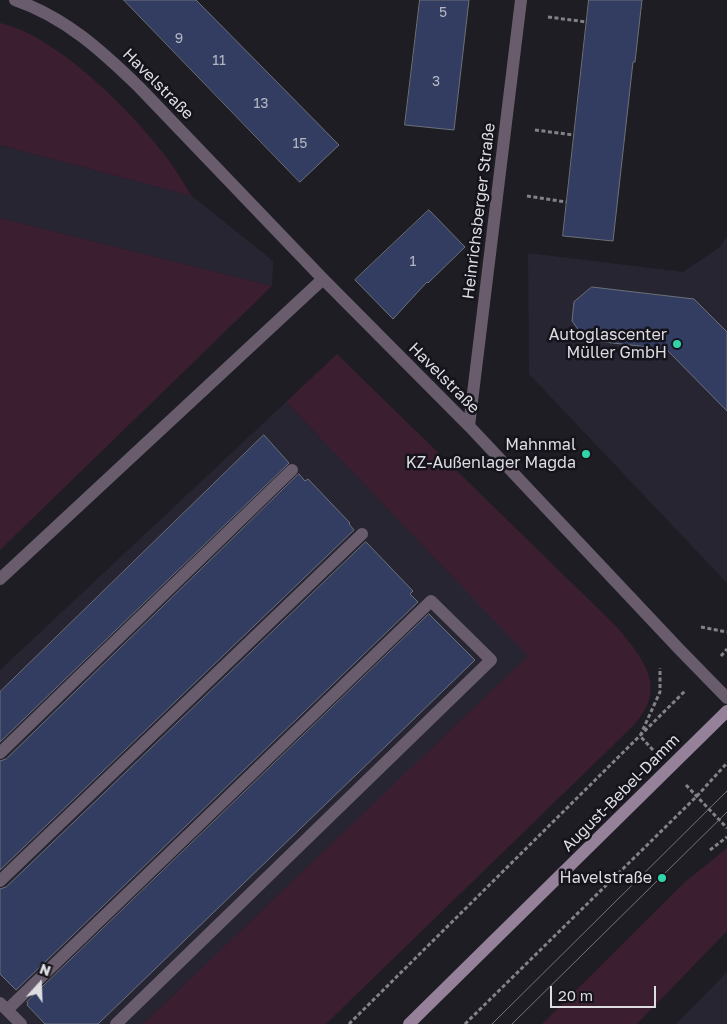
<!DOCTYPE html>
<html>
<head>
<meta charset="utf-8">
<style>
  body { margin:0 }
  #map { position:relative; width:727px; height:1024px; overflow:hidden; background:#1e1d24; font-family:"Golos Text",sans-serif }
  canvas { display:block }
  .north { position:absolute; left:15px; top:959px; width:50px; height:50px; -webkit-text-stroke:4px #15131b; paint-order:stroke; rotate:20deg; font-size:14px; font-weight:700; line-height:20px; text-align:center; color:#dedde2 }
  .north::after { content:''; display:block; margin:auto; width:18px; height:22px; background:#dedde2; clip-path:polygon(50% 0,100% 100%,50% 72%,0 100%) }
  .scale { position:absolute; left:550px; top:986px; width:106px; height:22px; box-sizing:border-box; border:2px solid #dedde2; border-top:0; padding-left:6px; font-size:15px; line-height:18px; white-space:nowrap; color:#dedde2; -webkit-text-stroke:4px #15131b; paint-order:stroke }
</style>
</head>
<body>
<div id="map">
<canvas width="727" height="1024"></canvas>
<div class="north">N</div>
<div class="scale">20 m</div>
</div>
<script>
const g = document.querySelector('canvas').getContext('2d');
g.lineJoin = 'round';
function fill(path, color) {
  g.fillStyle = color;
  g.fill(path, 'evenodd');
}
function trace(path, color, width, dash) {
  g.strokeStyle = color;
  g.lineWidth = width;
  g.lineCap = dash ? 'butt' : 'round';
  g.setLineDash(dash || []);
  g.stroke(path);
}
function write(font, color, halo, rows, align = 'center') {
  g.font = font + ' "Golos Text",sans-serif';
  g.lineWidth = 5;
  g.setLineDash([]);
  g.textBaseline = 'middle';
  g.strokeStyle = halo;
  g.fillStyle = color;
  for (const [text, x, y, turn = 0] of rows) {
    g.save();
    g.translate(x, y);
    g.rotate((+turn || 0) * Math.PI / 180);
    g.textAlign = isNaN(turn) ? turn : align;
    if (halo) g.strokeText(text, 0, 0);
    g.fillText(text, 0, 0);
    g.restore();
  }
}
fill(new Path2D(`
  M 0,145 L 192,196 L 273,261 L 272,286 L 0,218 Z
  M 727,236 L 727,583 L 529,374 L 528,253 L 683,272 L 720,247 Z
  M 286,402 L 529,656 L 143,1024 L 0,1024 L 0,670 Z
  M 727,972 L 727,1024 L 676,1024 Z`), '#272532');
fill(new Path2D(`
  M 0,23 C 56,35 133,112 167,158 C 176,170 184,184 192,196 L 0,145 Z
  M 0,218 L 272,286 L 0,550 Z
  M 337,354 L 617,627 C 644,660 668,687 634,725 L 326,1024 L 143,1024 L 528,656 L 286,402 Z
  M 727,848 L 727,931 L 637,1024 L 542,1024 L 685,882 Z`), '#3b1e2f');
const building = new Path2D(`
  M 124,0 L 196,0 L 339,145 L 300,182 Z
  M 420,0 L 469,0 L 454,130 L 405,125 Z
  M 589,0 L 642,0 L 635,62 L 633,62 L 613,241 L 563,236 Z
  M 429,210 L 465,247 L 428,283 L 427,282 L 393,319 L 355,280 Z
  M 592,287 L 694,299 L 727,332 L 727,411 L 666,349 L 586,340 L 572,321 L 574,302 Z
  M 264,435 L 289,463 L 0,742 L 0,692 Z
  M 299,474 L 305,481 L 308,479 L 350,523 L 349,524 L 354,530 L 0,870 L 0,761 L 6,759 Z
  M 366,542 L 413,591 L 410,594 L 418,602 L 16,990 L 0,974 L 0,889 L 6,887 Z
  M 429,614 L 475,660 L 98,1024 L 45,1024 L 27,1005 L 28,1003 L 27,1002 Z`);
fill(building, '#323d61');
trace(building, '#6d7179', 1);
trace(new Path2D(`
  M 548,17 L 587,22
  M 535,130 L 574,135
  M 527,196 L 566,202
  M 701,627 L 727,632
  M 721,656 L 727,649
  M 653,750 L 640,736 L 660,692 L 660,668
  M 686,785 L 727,828
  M 710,850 L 727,837
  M 349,1024 L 686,690
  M 465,1024 L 697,796 L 727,763`), '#838288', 3, [4, 2.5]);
trace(new Path2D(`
  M 0,753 L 292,470
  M 0,881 L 362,534
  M 0,1003 L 21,1024
  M 7,1010 L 431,601 L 491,660 L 116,1024`), '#695d6d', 12);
trace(new Path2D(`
  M 15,0 C 65,17 102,51 139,87 L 323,279 L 469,426 L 680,650 L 727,698
  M 469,426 L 521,0
  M 0,579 L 323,279`), '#695d6d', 12);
trace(new Path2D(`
  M 409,1024 L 727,711`), '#95819a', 12);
trace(new Path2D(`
  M 492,1024 L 727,791
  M 512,1024 L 727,812`), '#75747a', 1);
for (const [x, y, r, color] of [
  [677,344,5,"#31d4a9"],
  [586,454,5,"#31d4a9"],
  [662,878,5,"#31d4a9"]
]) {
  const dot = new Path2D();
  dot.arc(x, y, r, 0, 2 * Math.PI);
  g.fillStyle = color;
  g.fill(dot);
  trace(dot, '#15131b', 2);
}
write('14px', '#b3b5c2', null, [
  ["5",443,13],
  ["9",179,39],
  ["11",219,61],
  ["3",436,82],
  ["13",261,104],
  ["15",300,144],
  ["1",413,262]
]);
write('16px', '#dedde2', '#15131b', [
  ["Havelstraße",158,84,45],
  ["Heinrichsberger Straße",479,211,-83],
  ["Havelstraße",444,378,45],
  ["August-Bebel-Damm",621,793,-45]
]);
write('16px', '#dedde2', '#15131b', [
  ["Autoglascenter",667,335],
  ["Müller GmbH",667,353],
  ["Mahnmal",576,445],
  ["KZ-Außenlager Magda",576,463],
  ["Havelstraße",652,878]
], 'right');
</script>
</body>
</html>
